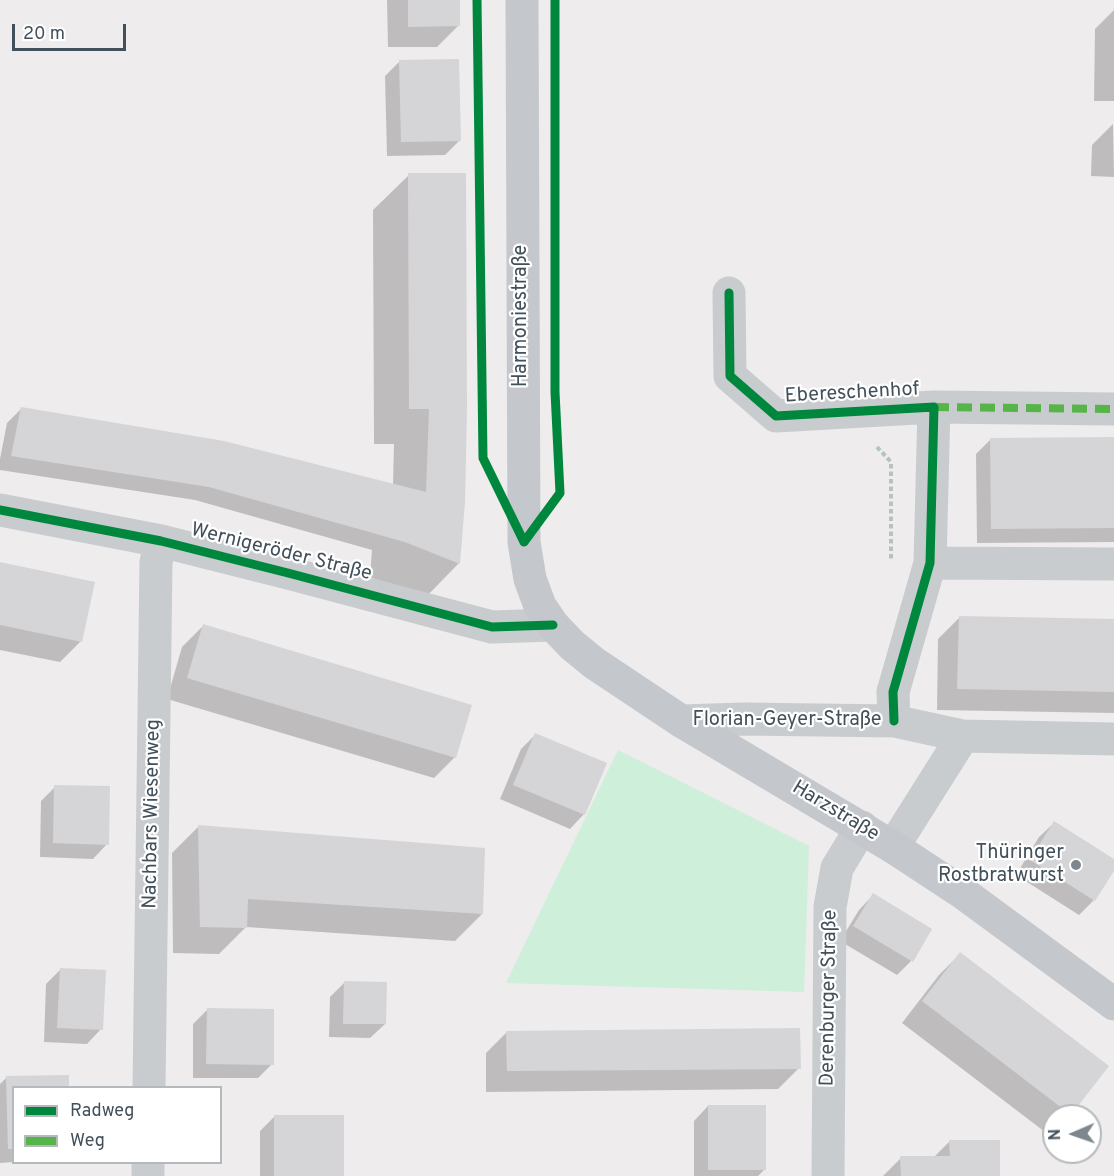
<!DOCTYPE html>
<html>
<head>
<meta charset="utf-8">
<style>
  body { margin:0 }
  #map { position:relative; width:1114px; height:1176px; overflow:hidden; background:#eeecec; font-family:Overpass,sans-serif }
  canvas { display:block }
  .legend { position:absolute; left:12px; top:1086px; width:210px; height:78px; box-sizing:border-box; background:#fff; border:2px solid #b3b9bd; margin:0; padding:8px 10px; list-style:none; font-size:18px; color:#42505b }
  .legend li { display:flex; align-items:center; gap:12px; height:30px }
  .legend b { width:30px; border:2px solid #b3b9bd }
  .north { position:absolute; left:1042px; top:1104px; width:60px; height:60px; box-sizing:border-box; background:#fff; border:2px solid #b3b9bd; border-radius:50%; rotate:268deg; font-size:16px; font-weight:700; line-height:24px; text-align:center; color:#42505b }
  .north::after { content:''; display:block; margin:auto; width:21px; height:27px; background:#7e878e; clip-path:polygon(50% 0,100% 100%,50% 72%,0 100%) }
  .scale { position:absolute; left:12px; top:24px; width:114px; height:27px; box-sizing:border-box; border:3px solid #42505b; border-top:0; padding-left:8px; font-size:18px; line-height:21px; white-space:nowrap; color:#42505b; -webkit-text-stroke:4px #fff; paint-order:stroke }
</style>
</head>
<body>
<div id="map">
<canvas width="1114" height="1176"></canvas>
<ul class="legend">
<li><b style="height:8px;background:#00873e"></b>Radweg</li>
<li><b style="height:8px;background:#57b448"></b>Weg</li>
</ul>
<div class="north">N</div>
<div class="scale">20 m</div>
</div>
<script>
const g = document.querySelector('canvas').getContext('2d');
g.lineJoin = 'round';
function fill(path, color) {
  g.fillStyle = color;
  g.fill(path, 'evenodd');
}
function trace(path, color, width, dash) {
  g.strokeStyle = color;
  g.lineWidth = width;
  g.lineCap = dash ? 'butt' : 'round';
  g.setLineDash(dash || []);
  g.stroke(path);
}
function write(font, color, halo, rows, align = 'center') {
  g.font = font + ' Overpass,sans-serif';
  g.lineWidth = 4.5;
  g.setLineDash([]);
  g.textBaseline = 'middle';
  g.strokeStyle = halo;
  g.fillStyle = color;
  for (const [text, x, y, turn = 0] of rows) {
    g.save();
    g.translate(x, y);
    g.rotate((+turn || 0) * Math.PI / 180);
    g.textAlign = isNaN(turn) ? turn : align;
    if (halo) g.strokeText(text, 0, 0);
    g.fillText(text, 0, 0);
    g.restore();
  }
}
fill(new Path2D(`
  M 618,750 L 809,846 L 804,992 L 506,983 Z`), '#ceefd9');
fill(new Path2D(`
  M 387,0 L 458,0 L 458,26 L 437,47 L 388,47 Z
  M 1114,10 L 1114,101 L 1094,101 L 1095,29 Z
  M 400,61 L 459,141 L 445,155 L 387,156 L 385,76 Z
  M 1113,124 L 1114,177 L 1091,176 L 1092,145 Z
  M 409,175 L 459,563 L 424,599 L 370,577 L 372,550 L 195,500 L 0,470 L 0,459 L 7,423 L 22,408 L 393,485 L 394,444 L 374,444 L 373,210 Z
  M 991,439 L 1114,439 L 1114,542 L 977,543 L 976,454 Z
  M 0,564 L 81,641 L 60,662 L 0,650 Z
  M 959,618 L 1114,620 L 1114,713 L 937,710 L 938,639 Z
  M 203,626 L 455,757 L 434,778 L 167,699 L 182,647 Z
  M 535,735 L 584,814 L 570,829 L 500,799 L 521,749 Z
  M 55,787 L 107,844 L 93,859 L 40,857 L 41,801 Z
  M 1054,823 L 1114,861 L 1114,868 L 1094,900 L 1079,915 L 1016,875 L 1039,837 Z
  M 199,826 L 482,914 L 455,941 L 246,927 L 219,954 L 173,953 L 172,853 Z
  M 873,895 L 911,961 L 897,975 L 840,941 L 859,910 Z
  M 960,954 L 1107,1067 L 1068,1116 L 1054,1116 L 1054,1130 L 1049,1135 L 902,1023 L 939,975 Z
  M 61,969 L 101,1029 L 87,1044 L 44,1042 L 46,984 Z
  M 345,982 L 385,1024 L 370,1038 L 329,1037 L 330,997 Z
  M 207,1010 L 272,1064 L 258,1078 L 193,1078 L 193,1024 Z
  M 507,1032 L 799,1068 L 778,1089 L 486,1092 L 486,1053 Z
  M 7,1077 L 14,1088 L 14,1162 L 0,1163 L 0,1084 Z
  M 708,1106 L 764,1170 L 758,1176 L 694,1176 L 694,1121 Z
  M 274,1117 L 342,1176 L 260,1176 L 260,1131 Z
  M 950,1141 L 999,1176 L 883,1176 L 901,1158 L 934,1157 Z`), '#0003');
fill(new Path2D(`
  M 408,0 L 460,0 L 460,26 L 408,27 Z
  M 459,59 L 461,141 L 401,142 L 399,60 Z
  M 408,173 L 466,173 L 467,408 L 465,502 L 460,564 L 405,542 L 209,487 L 11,456 L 21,407 L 224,441 L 426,492 L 429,409 L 409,409 Z
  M 1114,437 L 1114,528 L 991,529 L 990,438 Z
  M 0,562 L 95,582 L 82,642 L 0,625 Z
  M 959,616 L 1114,619 L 1114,692 L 957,689 Z
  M 203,624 L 472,705 L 456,758 L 187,678 Z
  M 535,733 L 607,763 L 585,815 L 513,785 Z
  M 54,785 L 110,786 L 109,845 L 53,843 Z
  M 1054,821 L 1114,859 L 1114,871 L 1095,901 L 1030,860 Z
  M 198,825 L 485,848 L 483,914 L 248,899 L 247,928 L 200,927 Z
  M 873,893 L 932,929 L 913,962 L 853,926 Z
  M 960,952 L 1109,1066 L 1071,1115 L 922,1001 Z
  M 60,968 L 106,970 L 103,1030 L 57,1028 Z
  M 344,981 L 387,982 L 386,1024 L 343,1024 Z
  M 207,1008 L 274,1009 L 274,1065 L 206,1064 Z
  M 800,1028 L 801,1069 L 507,1071 L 506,1031 Z
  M 69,1075 L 69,1088 L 14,1088 L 14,1149 L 8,1149 L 6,1076 Z
  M 708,1105 L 766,1105 L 766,1170 L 708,1170 Z
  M 274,1115 L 344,1115 L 344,1176 L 274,1176 Z
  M 949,1140 L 1000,1140 L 1000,1176 L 901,1176 L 900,1156 L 950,1156 Z`), '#d5d4d7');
trace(new Path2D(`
  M 877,447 L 891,462 L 891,560`), '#b4c3bd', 4, [4.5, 3]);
trace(new Path2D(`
  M 729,293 L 730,376 L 776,416 L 934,407 L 930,563 L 893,692 L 894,721
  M 934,407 L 1114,409
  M 0,510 L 161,541 L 288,573 L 492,627 L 553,625
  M 930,563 L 1114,564
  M 681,721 L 744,719 L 894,721 L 963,736 L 1114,739
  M 893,847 L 963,736
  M 149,1088 L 156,562 L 161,541
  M 148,1176 L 148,1162
  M 828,1176 L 830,907 L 837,868 L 862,827`), '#c8ccce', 33);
trace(new Path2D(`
  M 522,0 L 524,542 L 530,579 L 540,606 L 553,625 L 572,645 L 594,663 L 681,721 L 893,847 L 963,893 L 1114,1004`), '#c4c8cc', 33);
trace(new Path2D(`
  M 934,407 L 1114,409`), '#57b448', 8, [15, 8]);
trace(new Path2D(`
  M 477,0 L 483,458 L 524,542 L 560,493 L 555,392 L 555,0
  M 729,293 L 730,376 L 776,416 L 934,407 L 930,563 L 893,692 L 894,721
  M 0,510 L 161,541 L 288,573 L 492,627 L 553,625`), '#00873e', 9);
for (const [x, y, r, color] of [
  [1076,865,6,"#7e878e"]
]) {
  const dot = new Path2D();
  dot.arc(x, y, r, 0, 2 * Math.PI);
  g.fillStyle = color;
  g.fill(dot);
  trace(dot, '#fff', 2);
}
write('20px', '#42505b', '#fff', [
  ["Harmoniestraße",522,316,-90],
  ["Ebereschenhof",852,394,-3],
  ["Wernigeröder Straße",281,553,14],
  ["Florian-Geyer-Straße",787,721],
  ["Harzstraße",835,812,31],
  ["Nachbars Wiesenweg",153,814,-89],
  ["Derenburger Straße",830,998,-89]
]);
write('20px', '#42505b', '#fff', [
  ["Thüringer",1064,854],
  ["Rostbratwurst",1064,877]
], 'right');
</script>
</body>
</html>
